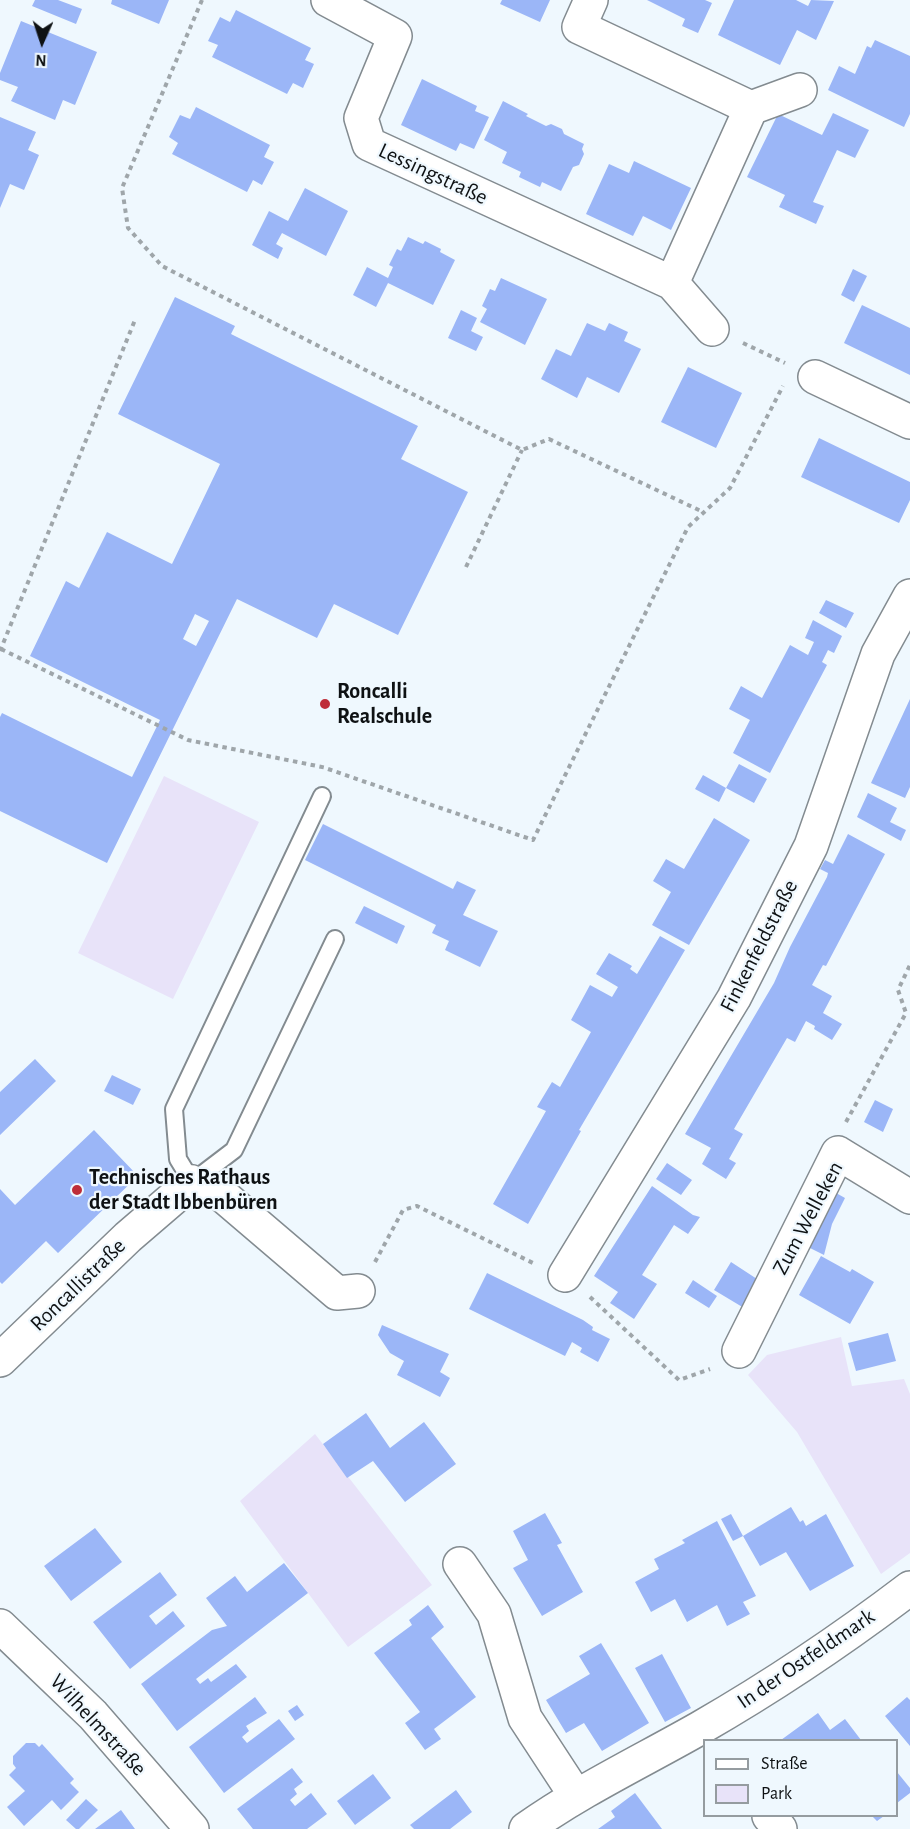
<!DOCTYPE html>
<html>
<head>
<meta charset="utf-8">
<style>
  body { margin:0 }
  #map { position:relative; width:910px; height:1829px; overflow:hidden; background:#eff8fe; font-family:"Alegreya Sans",sans-serif }
  canvas { display:block }
  .legend { position:absolute; left:703px; top:1739px; width:195px; height:78px; box-sizing:border-box; background:#eff8fe; border:2px solid #959ca0; margin:0; padding:8px 10px; list-style:none; font-size:18px; color:#0e1113 }
  .legend li { display:flex; align-items:center; gap:12px; height:30px }
  .legend b { width:30px; border:2px solid #959ca0 }
  .north { position:absolute; left:12px; top:12px; width:60px; height:60px; -webkit-text-stroke:4px #eff8fe; paint-order:stroke; rotate:183deg; font-size:16px; font-weight:700; line-height:24px; text-align:center; color:#0e1113 }
  .north::after { content:''; display:block; margin:auto; width:21px; height:27px; background:#0e1113; clip-path:polygon(50% 0,100% 100%,50% 72%,0 100%) }
</style>
</head>
<body>
<div id="map">
<canvas width="910" height="1829"></canvas>
<ul class="legend">
<li><b style="height:8px;background:#fff"></b>Straße</li>
<li><b style="height:16px;background:#e8e3f9"></b>Park</li>
</ul>
<div class="north">N</div>
</div>
<script>
const g = document.querySelector('canvas').getContext('2d');
g.lineJoin = 'round';
function fill(path, color) {
  g.fillStyle = color;
  g.fill(path, 'evenodd');
}
function trace(path, color, width, dash) {
  g.strokeStyle = color;
  g.lineWidth = width;
  g.lineCap = dash ? 'butt' : 'round';
  g.setLineDash(dash || []);
  g.stroke(path);
}
function write(font, color, halo, rows, align = 'center') {
  g.font = font + ' "Alegreya Sans",sans-serif';
  g.lineWidth = 4.5;
  g.setLineDash([]);
  g.textBaseline = 'middle';
  g.strokeStyle = halo;
  g.fillStyle = color;
  for (const [text, x, y, turn = 0] of rows) {
    g.save();
    g.translate(x, y);
    g.rotate((+turn || 0) * Math.PI / 180);
    g.textAlign = isNaN(turn) ? turn : align;
    if (halo) g.strokeText(text, 0, 0);
    g.fillText(text, 0, 0);
    g.restore();
  }
}
fill(new Path2D(`
  M 164,776 L 259,822 L 173,999 L 78,953 Z
  M 841,1337 L 852,1386 L 904,1379 L 910,1394 L 910,1553 L 881,1574 L 797,1432 L 748,1375 L 767,1355 Z
  M 315,1434 L 432,1585 L 348,1647 L 240,1501 Z`), '#e8e3f9');
fill(new Path2D(`
  M 35,0 L 58,0 L 82,9 L 76,24 L 32,6 Z
  M 112,0 L 169,0 L 159,24 L 111,4 Z
  M 502,0 L 550,0 L 540,22 L 500,4 Z
  M 647,0 L 705,0 L 712,3 L 698,33 L 682,26 L 685,19 Z
  M 734,0 L 796,0 L 808,6 L 811,0 L 834,1 L 816,40 L 797,30 L 780,65 L 718,35 Z
  M 236,10 L 311,48 L 305,60 L 314,64 L 303,88 L 293,83 L 287,94 L 212,57 L 218,45 L 208,41 L 220,17 L 230,22 Z
  M 21,21 L 97,52 L 75,105 L 63,100 L 55,120 L 11,101 L 18,87 L 0,80 L 0,73 Z
  M 875,40 L 910,56 L 910,114 L 904,127 L 828,90 L 839,66 L 855,74 L 867,46 L 871,48 Z
  M 422,79 L 477,106 L 475,111 L 489,117 L 474,149 L 460,143 L 456,151 L 401,125 Z
  M 503,101 L 528,114 L 526,116 L 546,126 L 551,124 L 562,129 L 564,134 L 584,144 L 582,149 L 584,154 L 579,165 L 573,167 L 561,191 L 542,182 L 540,187 L 519,177 L 521,172 L 502,163 L 507,152 L 484,140 Z
  M 196,107 L 270,145 L 264,157 L 274,162 L 262,185 L 253,180 L 247,192 L 172,154 L 178,143 L 169,137 L 180,115 L 190,119 Z
  M 833,113 L 869,130 L 855,158 L 837,150 L 813,202 L 824,206 L 816,224 L 779,207 L 785,195 L 747,177 L 778,114 L 822,135 Z
  M 0,117 L 36,132 L 28,150 L 39,155 L 24,190 L 10,184 L 0,208 Z
  M 634,161 L 691,188 L 671,230 L 643,216 L 633,236 L 586,214 L 609,164 L 629,173 Z
  M 305,188 L 348,211 L 326,256 L 282,233 L 276,244 L 283,248 L 278,259 L 252,245 L 269,211 L 288,221 Z
  M 408,237 L 423,244 L 425,241 L 441,249 L 440,252 L 455,260 L 433,305 L 388,283 L 376,307 L 353,295 L 367,267 L 388,278 L 393,267 L 389,265 L 397,249 L 401,251 Z
  M 853,269 L 867,276 L 854,302 L 841,295 Z
  M 501,278 L 547,299 L 525,345 L 480,322 L 487,309 L 482,306 L 490,289 L 495,291 Z
  M 175,297 L 235,326 L 231,334 L 243,340 L 418,426 L 401,459 L 468,492 L 398,635 L 334,604 L 317,638 L 237,599 L 107,863 L 0,811 L 0,717 L 2,713 L 132,777 L 160,720 L 30,656 L 66,581 L 79,588 L 107,532 L 172,564 L 220,464 L 118,414 ZM 195,614 L 209,621 L 196,646 L 183,639 Z
  M 862,305 L 910,328 L 910,375 L 844,343 Z
  M 461,310 L 477,318 L 471,331 L 483,337 L 476,351 L 448,338 Z
  M 587,323 L 605,331 L 609,323 L 628,332 L 624,341 L 641,349 L 619,393 L 587,377 L 577,398 L 541,379 L 556,349 L 571,356 Z
  M 688,367 L 742,393 L 716,448 L 661,422 Z
  M 819,438 L 910,482 L 910,500 L 899,523 L 801,477 Z
  M 826,600 L 854,613 L 846,628 L 819,613 Z
  M 813,620 L 842,636 L 834,653 L 828,650 L 822,662 L 827,665 L 770,773 L 733,753 L 750,720 L 729,709 L 741,686 L 762,698 L 790,645 L 808,655 L 814,642 L 805,638 Z
  M 910,699 L 910,787 L 905,798 L 871,783 Z
  M 739,764 L 767,779 L 754,803 L 726,788 Z
  M 703,775 L 726,788 L 719,802 L 695,789 Z
  M 868,793 L 897,808 L 890,822 L 906,830 L 901,841 L 857,817 Z
  M 714,818 L 750,840 L 689,945 L 652,925 L 671,892 L 653,881 L 666,859 L 684,869 Z
  M 323,824 L 453,889 L 457,881 L 476,890 L 463,915 L 498,931 L 480,967 L 445,950 L 449,941 L 432,933 L 436,925 L 305,860 Z
  M 848,834 L 885,854 L 826,966 L 823,965 L 812,985 L 832,996 L 823,1013 L 842,1024 L 832,1040 L 814,1029 L 815,1026 L 806,1021 L 795,1042 L 787,1038 L 734,1129 L 743,1134 L 729,1159 L 736,1163 L 726,1179 L 702,1164 L 711,1148 L 685,1134 L 774,983 L 790,947 L 827,877 L 828,873 L 820,869 L 825,860 L 833,864 Z
  M 364,906 L 405,926 L 397,944 L 355,923 Z
  M 660,936 L 685,950 L 579,1130 L 581,1131 L 528,1224 L 493,1204 L 546,1111 L 537,1107 L 552,1082 L 560,1087 L 591,1032 L 571,1020 L 590,985 L 612,997 L 618,987 L 596,974 L 609,953 L 632,966 L 630,969 L 637,974 Z
  M 35,1059 L 56,1081 L 0,1135 L 0,1092 Z
  M 112,1075 L 141,1089 L 133,1105 L 104,1091 Z
  M 875,1100 L 893,1109 L 883,1132 L 864,1122 Z
  M 94,1130 L 138,1176 L 58,1253 L 46,1241 L 2,1284 L 0,1282 L 0,1189 L 15,1205 Z
  M 667,1163 L 692,1180 L 681,1195 L 656,1179 Z
  M 652,1186 L 693,1215 L 700,1217 L 688,1234 L 674,1225 L 642,1275 L 657,1284 L 634,1319 L 610,1303 L 618,1292 L 594,1276 Z
  M 829,1189 L 845,1198 L 832,1224 L 824,1255 L 802,1244 Z
  M 821,1256 L 850,1272 L 852,1269 L 874,1282 L 850,1324 L 799,1295 Z
  M 731,1262 L 757,1279 L 744,1308 L 714,1290 Z
  M 487,1273 L 583,1320 L 593,1327 L 592,1330 L 610,1339 L 598,1362 L 580,1352 L 582,1348 L 572,1342 L 565,1356 L 469,1309 Z
  M 693,1280 L 717,1296 L 709,1308 L 685,1293 Z
  M 382,1325 L 449,1354 L 440,1372 L 450,1378 L 440,1397 L 397,1375 L 404,1361 L 390,1353 L 378,1335 Z
  M 888,1333 L 896,1361 L 856,1371 L 848,1343 Z
  M 366,1413 L 390,1448 L 424,1422 L 456,1464 L 405,1502 L 373,1461 L 347,1478 L 323,1444 Z
  M 791,1507 L 800,1522 L 803,1520 L 806,1526 L 826,1514 L 854,1566 L 810,1591 L 786,1552 L 760,1566 L 743,1536 Z
  M 545,1513 L 562,1543 L 557,1545 L 583,1592 L 542,1616 L 513,1568 L 528,1560 L 513,1531 Z
  M 731,1514 L 743,1536 L 733,1541 L 721,1519 Z
  M 717,1521 L 756,1596 L 743,1602 L 750,1614 L 727,1626 L 717,1605 L 687,1622 L 675,1599 L 651,1612 L 635,1582 L 659,1569 L 654,1559 L 685,1543 L 682,1540 Z
  M 95,1528 L 122,1562 L 71,1601 L 44,1566 Z
  M 284,1563 L 308,1593 L 196,1679 L 200,1684 L 208,1678 L 211,1682 L 236,1664 L 247,1677 L 177,1731 L 141,1684 L 212,1630 L 227,1626 L 206,1598 L 235,1576 L 247,1592 Z
  M 160,1572 L 177,1595 L 149,1616 L 156,1625 L 173,1611 L 185,1626 L 130,1669 L 93,1622 Z
  M 428,1605 L 444,1627 L 431,1638 L 476,1697 L 434,1729 L 441,1739 L 425,1750 L 405,1723 L 420,1712 L 374,1653 L 412,1625 L 409,1620 Z
  M 601,1643 L 649,1723 L 602,1751 L 584,1723 L 566,1733 L 546,1700 L 590,1674 L 579,1656 Z
  M 662,1654 L 691,1708 L 665,1722 L 635,1668 Z
  M 255,1697 L 267,1713 L 246,1726 L 249,1731 L 242,1737 L 247,1743 L 279,1719 L 295,1739 L 224,1793 L 189,1747 Z
  M 907,1697 L 910,1700 L 910,1746 L 885,1716 Z
  M 297,1705 L 304,1715 L 295,1721 L 288,1711 Z
  M 818,1713 L 830,1730 L 845,1719 L 861,1740 L 781,1740 Z
  M 26,1743 L 35,1743 L 39,1747 L 42,1744 L 74,1779 L 70,1783 L 79,1792 L 61,1810 L 52,1800 L 24,1826 L 7,1807 L 25,1791 L 9,1775 L 16,1768 L 13,1764 L 13,1756 Z
  M 292,1768 L 303,1782 L 294,1789 L 297,1794 L 290,1800 L 295,1806 L 311,1793 L 327,1814 L 307,1829 L 253,1829 L 237,1809 Z
  M 897,1772 L 910,1788 L 910,1793 L 897,1803 Z
  M 373,1774 L 391,1798 L 355,1825 L 337,1801 Z
  M 456,1790 L 472,1812 L 450,1829 L 414,1829 L 410,1825 Z
  M 635,1793 L 662,1829 L 598,1829 L 615,1817 L 611,1811 Z
  M 86,1799 L 98,1810 L 79,1829 L 76,1829 L 66,1820 Z
  M 121,1810 L 135,1829 L 95,1829 Z
  M 872,1816 L 884,1816 L 877,1821 Z`), '#9bb6f7');
const lane = new Path2D(`
  M 322,796 L 174,1109 L 178,1159 L 192,1182 L 234,1150 L 335,939`);
const street = new Path2D(`
  M 328,0 L 395,36 L 361,118 L 369,144 L 672,283 L 751,108 L 579,27 L 591,0
  M 751,108 L 800,90
  M 672,283 L 712,329
  M 815,377 L 910,422
  M 565,1275 L 734,998 L 811,846 L 878,654 L 910,596
  M 739,1351 L 838,1153 L 910,1197
  M 0,1360 L 128,1237 L 192,1182 L 221,1194 L 337,1293 L 358,1291
  M 460,1564 L 494,1614 L 525,1718 L 576,1796
  M 0,1626 L 93,1715 L 192,1829
  M 769,1816 L 780,1829
  M 526,1829 C 581,1790 642,1761 700,1728 C 773,1686 843,1639 910,1588`);
trace(lane, '#838b90', 20);
trace(street, '#838b90', 36);
trace(new Path2D(`
  M 202,0 L 122,188 L 128,228 L 162,266 L 522,450 L 549,439 L 703,512
  M 743,343 L 785,363
  M 466,567 L 522,450
  M 1,649 L 188,740 L 327,768
  M 0,651 L 135,320
  M 328,769 L 533,840 L 688,527 L 730,488 L 783,386
  M 846,1122 L 906,1013 L 898,990 L 910,965
  M 375,1262 L 403,1210 L 417,1206 L 533,1263
  M 590,1297 L 679,1380 L 710,1369`), '#9fa6aa', 4, [4.5, 4.5]);
trace(lane, '#fff', 16);
trace(street, '#fff', 33);
for (const [x, y, r, color] of [
  [325,704,6,"#be2d39"],
  [77,1190,6,"#be2d39"]
]) {
  const dot = new Path2D();
  dot.arc(x, y, r, 0, 2 * Math.PI);
  g.fillStyle = color;
  g.fill(dot);
  trace(dot, '#eff8fe', 2);
}
write('22px', '#0e1113', '#eff8fe', [
  ["Lessingstraße",433,174,25],
  ["Finkenfeldstraße",759,946,-63],
  ["Zum Welleken",808,1218,-62],
  ["Roncallistraße",78,1285,-44],
  ["In der Ostfeldmark",806,1659,-34],
  ["Wilhelmstraße",98,1725,47]
]);
write('bold 22px', '#0e1113', '#eff8fe', [
  ["Roncalli",337,691],
  ["Realschule",337,716],
  ["Technisches Rathaus",89,1177],
  ["der Stadt Ibbenbüren",89,1202]
], 'left');
</script>
</body>
</html>
